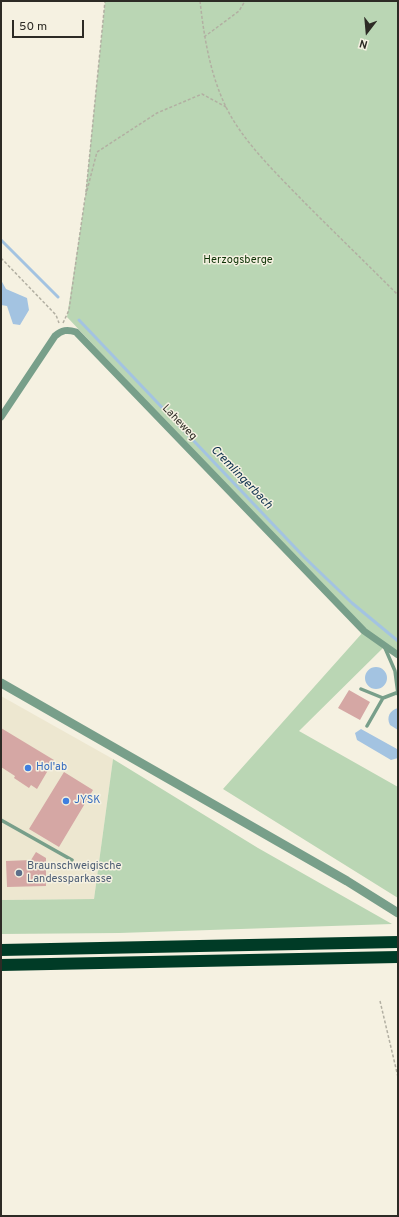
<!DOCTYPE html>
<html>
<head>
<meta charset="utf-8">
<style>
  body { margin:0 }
  #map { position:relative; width:399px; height:1217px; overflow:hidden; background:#f5f1e1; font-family:Overpass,sans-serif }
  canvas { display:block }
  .frame { position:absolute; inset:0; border:2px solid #2d2b25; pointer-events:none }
  .north { position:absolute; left:347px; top:12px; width:40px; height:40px; -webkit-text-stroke:3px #f5f1e1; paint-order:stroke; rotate:196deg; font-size:11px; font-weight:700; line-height:16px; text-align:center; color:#2d2b25 }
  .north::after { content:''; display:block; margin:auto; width:14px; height:18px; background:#2d2b25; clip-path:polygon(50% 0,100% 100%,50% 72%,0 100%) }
  .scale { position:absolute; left:12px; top:20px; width:72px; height:18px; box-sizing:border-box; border:2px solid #2d2b25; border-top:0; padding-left:5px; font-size:12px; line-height:14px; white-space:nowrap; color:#2d2b25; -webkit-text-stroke:3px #f5f1e1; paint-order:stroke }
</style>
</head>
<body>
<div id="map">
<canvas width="399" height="1217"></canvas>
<div class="frame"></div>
<div class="north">N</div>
<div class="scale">50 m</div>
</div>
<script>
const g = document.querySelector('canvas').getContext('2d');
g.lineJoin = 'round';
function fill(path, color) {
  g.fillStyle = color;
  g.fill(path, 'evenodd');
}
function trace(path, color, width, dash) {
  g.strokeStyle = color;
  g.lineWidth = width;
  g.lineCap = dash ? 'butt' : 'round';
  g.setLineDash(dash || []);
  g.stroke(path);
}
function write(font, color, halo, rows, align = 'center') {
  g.font = font + ' Overpass,sans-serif';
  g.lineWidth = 3;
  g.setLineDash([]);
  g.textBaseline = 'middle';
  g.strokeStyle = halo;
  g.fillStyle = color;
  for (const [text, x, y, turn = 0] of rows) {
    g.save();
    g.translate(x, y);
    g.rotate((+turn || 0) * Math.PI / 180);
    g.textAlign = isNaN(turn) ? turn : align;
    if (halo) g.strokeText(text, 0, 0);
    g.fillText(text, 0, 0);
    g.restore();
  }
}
fill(new Path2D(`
  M 1,696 L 113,759 L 94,899 L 1,900 Z`), '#ede7d0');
fill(new Path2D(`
  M 105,1 L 398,1 L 398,655 L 384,647 L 299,731 L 398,787 L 398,898 L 223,789 L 364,631 L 67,317 L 85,198 Z
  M 113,759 L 258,848 L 392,924 L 119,933 L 1,934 L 1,900 L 94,899 Z`), '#bad6b4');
fill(new Path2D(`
  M 1,280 L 6,289 L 27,298 L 29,310 L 20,325 L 13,324 L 7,306 L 1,305 Z
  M365 678a11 11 0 1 1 22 0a11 11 0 1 1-22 0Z
  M 398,708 L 398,730 L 390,725 C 386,717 390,710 398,708 Z
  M 361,729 L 397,749 L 398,758 L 391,760 L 357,740 L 355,733 Z`), '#a3c3e1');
trace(new Path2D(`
  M 1,240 L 58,297
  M 79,320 L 304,557 L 352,603 L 398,641`), '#a3c3e1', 3);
fill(new Path2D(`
  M 349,690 L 370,702 L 360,720 L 338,708 Z
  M 1,728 L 54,760 L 37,789 L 31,785 L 29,788 L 14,778 L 15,776 L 1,767 Z
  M 64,772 L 93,790 L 59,847 L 29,829 Z
  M 36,852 L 46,858 L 46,886 L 7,887 L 6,861 L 31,860 Z`), '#d5a7a4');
trace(new Path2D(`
  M 200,1 C 204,37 210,74 226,107 C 243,142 278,175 305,203 C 336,234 367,264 398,295
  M 204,37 L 239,11 L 245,1
  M 86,192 L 105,1
  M 1,258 L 56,315 L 59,323
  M 63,323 L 69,310 L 85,198 L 97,152 L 157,113 L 202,94 L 226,107
  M 380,1001 L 398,1077`), '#b2afa2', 1.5, [3, 2]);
trace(new Path2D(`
  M 385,648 L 395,671 L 398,694
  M 361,689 L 383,698 L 396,693
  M 367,726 L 383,698
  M 1,820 L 72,860`), '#789f8a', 3.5);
trace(new Path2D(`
  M 1,417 L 55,336 C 62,330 67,329 76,332 L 364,631 L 398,655`), '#789f8a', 7);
trace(new Path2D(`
  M 1,683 L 347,881 L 398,913`), '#789f8a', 9);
trace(new Path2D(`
  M 1,950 L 398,942
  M 1,965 L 398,957`), '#003b26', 12);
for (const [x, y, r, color] of [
  [28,768,4,"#3f7fe0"],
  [66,801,4,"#3f7fe0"],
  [19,873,4,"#5c6f8a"]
]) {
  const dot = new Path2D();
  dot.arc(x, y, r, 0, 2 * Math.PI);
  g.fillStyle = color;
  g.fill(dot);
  trace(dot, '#f5f1e1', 1.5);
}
write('11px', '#0e3406', '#f5f1e1', [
  ["Herzogsberge",238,261]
]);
write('11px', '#2d2b25', '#f5f1e1', [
  ["Laheweg",179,423,46]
]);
write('11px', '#366cbe', '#f5f1e1', [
  ["Hol'ab",36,768],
  ["JYSK",74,801]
], 'left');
write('11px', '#4e5e75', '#f5f1e1', [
  ["Braunschweigische",27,867],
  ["Landessparkasse",27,880]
], 'left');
write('italic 12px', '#0a2f4d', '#f5f1e1', [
  ["Cremlingerbach",241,478,46]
]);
</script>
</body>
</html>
